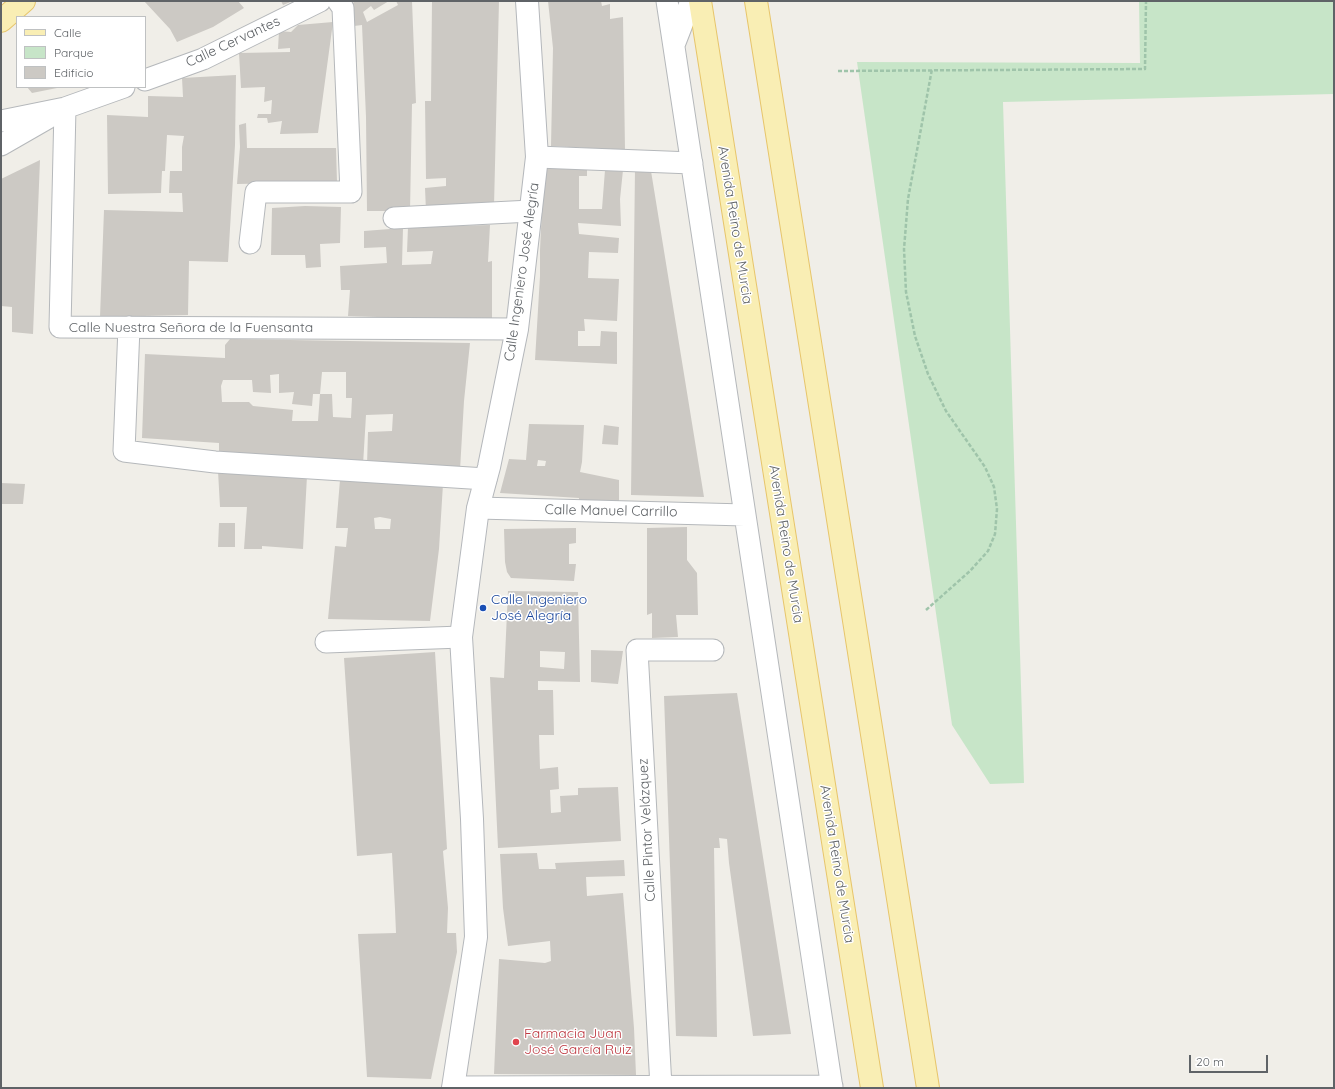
<!DOCTYPE html>
<meta charset="utf-8">
<style>
body{margin:0}
#map{position:relative;width:1335px;height:1089px;overflow:hidden;background:#f0eee8;font-family:Quicksand,sans-serif}
canvas{display:block}
.frame{position:absolute;inset:0;border:2px solid #5f6367;pointer-events:none}
.legend{position:absolute;left:16px;top:16px;width:130px;height:72px;box-sizing:border-box;background:#fff;border:1px solid #bfc1c2;margin:0;padding:5px 7px;list-style:none;font-size:12px;color:#5f6367}
.legend li{display:flex;align-items:center;gap:8px;height:20px}
.legend b{width:20px;border:1px solid #bfc1c2}
.scale{position:absolute;left:1189px;top:1055px;width:79px;height:18px;box-sizing:border-box;border:2px solid #5f6367;border-top:0;padding-left:5px;font-size:12px;line-height:14px;white-space:nowrap;color:#5f6367;-webkit-text-stroke:3px #fff;paint-order:stroke}
</style>
<div id="map">
<canvas width="1335" height="1089"></canvas>
<div class="frame"></div>
<ul class="legend">
<li><b style="height:5px;background:#f9eeb4"></b>Calle</li>
<li><b style="height:11px;background:#c7e5c8"></b>Parque</li>
<li><b style="height:11px;background:#ccc9c4"></b>Edificio</li>
</ul>
<div class="scale">20 m</div>
</div>
<script>
const c = document.querySelector('canvas').getContext('2d');
c.lineJoin = 'round';
function fillPath(path, color) { c.fillStyle = color; c.fill(path, 'evenodd'); }
const poly = rows => new Path2D(rows.map(r => 'M' + r).join(''));
function stroke(path, color, width, dash) { c.strokeStyle = color; c.lineWidth = width; c.lineCap = dash ? 'butt' : 'round'; c.setLineDash(dash || []); c.stroke(path); }
function label(font, color, halo, rows, align = 'center') {
  c.font = font + ' Quicksand,sans-serif'; c.lineWidth = 3; c.setLineDash([]); c.textBaseline = 'middle'; c.strokeStyle = halo; c.fillStyle = color; for (const [text, x, y, turn = 0] of rows) {
    c.save(); c.translate(x, y); c.rotate((+turn || 0) * Math.PI / 180); c.textAlign = isNaN(turn) ? turn : align; if (halo) c.strokeText(text, 0, 0); c.fillText(text, 0, 0); c.restore();
  }
}
fillPath(poly([
 [1139,1,1334,1,1334,94,1003,102,1024,783,990,784,952,725,857,62,1140,63]
]), '#c7e5c8');
fillPath(poly([
 [144,1,238,1,244,8,213,27,177,42,170,29],
 [281,1,293,1,283,5],
 [356,1,389,1,374,10,371,6,363,12,367,22,398,5,396,1,412,1,416,103,412,104,410,211,367,211,366,117,362,25,354,26,349,5],
 [432,1,499,1,494,206,426,211,425,188,446,186,446,178,426,179,425,101,431,101],
 [548,1,601,1,602,6,610,4,610,19,623,17,625,150,551,146,553,48],
 [333,22,318,133,280,134,282,121,268,123,267,118,257,118,258,114,271,114,272,100,264,102,265,87,241,88,239,53,290,52,290,48,278,49,279,31,291,32,298,25],
 [236,75,235,145,228,262,189,261,188,315,100,317,104,210,183,212,182,193,169,193,170,171,182,171,182,147,184,136,167,135,165,171,162,171,161,193,108,194,107,115,148,117,148,96,183,97,182,78],
 [27,87,57,87,57,88,32,93],
 [246,123,247,148,336,148,337,182,237,184,240,147,239,125],
 [40,160,33,334,12,332,12,307,1,306,1,179],
 [544,165,587,168,587,176,579,176,579,209,602,209,605,170,623,170,620,199,621,226,578,223,579,234,619,238,618,253,589,252,588,278,619,279,617,321,584,319,585,331,578,331,578,346,600,346,601,331,617,332,617,364,535,360,540,276,540,250],
 [635,169,651,171,704,497,631,495],
 [305,206,341,207,340,243,320,244,321,267,306,268,305,255,271,255,272,208],
 [490,225,488,262,492,261,492,321,348,316,350,290,341,290,340,266,387,263,386,247,364,248,364,231,403,228,402,265,431,264,433,251,407,252,408,227],
 [230,339,470,343,464,401,460,470,367,465,368,432,392,431,393,414,366,415,363,465,219,458,219,443,142,438,145,354,225,358,225,345],
 [322,372,346,372,346,398,352,398,351,418,333,417,332,394,320,394],
 [279,374,279,393,294,392,292,404,312,406,313,394,320,394,318,421,292,421,293,410,253,406,249,402,222,402,221,386,223,380,252,380,253,392,271,393,270,375],
 [529,424,584,425,582,462,580,472,619,480,619,507,579,501,579,498,500,493,509,459,526,460],
 [538,460,546,461,545,466,537,466],
 [604,425,619,427,618,445,602,444],
 [218,471,307,476,303,549,262,546,262,549,244,549,247,507,220,507],
 [340,480,443,484,439,549,430,621,328,619,335,546,346,547,348,528,336,528],
 [380,517,391,519,390,529,375,529,374,518],
 [1,483,25,484,23,504,1,504],
 [219,523,235,523,235,547,218,547],
 [687,527,687,560,697,573,698,615,676,615,678,637,652,638,652,613,647,615,647,528],
 [576,528,576,543,569,544,569,564,576,564,574,581,511,578,507,572,505,562,504,529],
 [508,591,578,592,580,682,538,681,538,690,553,690,554,735,539,735,540,769,558,767,559,789,550,790,551,813,561,812,560,796,578,795,578,788,618,787,621,841,498,848,490,677,504,678],
 [540,651,565,652,564,669,540,667],
 [591,650,623,651,618,684,591,682],
 [435,652,447,849,443,851,448,908,447,933,456,933,457,952,431,1079,367,1077,358,934,396,933,395,909,392,853,357,856,344,658],
 [737,693,791,1034,753,1036,729,863,727,839,719,838,720,848,714,848,717,1037,676,1036,664,696],
 [537,853,539,869,556,869,555,863,624,860,625,876,586,877,587,896,623,893,634,1028,636,1075,494,1074,499,959,545,963,551,961,550,941,508,946,503,908,500,854]
]), '#ccc9c4');
const street = poly([
 [667,1,832,1088],
 [674,45,691,1],
 [145,80,203,59,320,1],
 [65,108,60,327,517,329],
 [1,121,65,108,124,87],
 [1,145,48,118],
 [537,157,692,163],
 [394,218,531,211],
 [250,243,256,192,351,192,343,8,338,1],
 [129,327,124,451,215,462,486,479],
 [478,508,745,515],
 [326,642,461,637],
 [453,1087,832,1086],
 [661,1087,637,650,713,650]
]);
const secondary = poly([
 [453,1088,476,937,472,819,461,637,478,508,489,467,517,329,537,157,527,1]
]);
const primary = poly([
 [700,1,872,1088],
 [756,1,928,1088],
 [1,21,24,1]
]);
stroke(street, '#b5b8bb', 23);
stroke(secondary, '#b4b7bb', 24);
stroke(primary, '#e7c56b', 24);
stroke(poly([
 [838,71,1145,69,1146,1],
 [926,610,970,571,988,551,995,534,997,509,994,487,985,467,946,411,928,374,915,336,906,292,904,249,908,199,932,69]
]), '#9fc4aa', 2.5, [4, 2]);
stroke(street, '#fff', 21);
stroke(secondary, '#fff', 22);
stroke(primary, '#f9eeb4', 22);
for (const [x, y, r, color] of [
 [483,608,4,"#1a4fb4"],
 [516,1042,4,"#e0444e"]
]) { const dot = new Path2D(); dot.arc(x, y, r, 0, 2 * Math.PI); c.fillStyle = color; c.fill(dot); stroke(dot, '#fff', 1.5); }
label('14px', '#5f6367', '#fff', [
 ["Calle Cervantes",233,42,-25],
 ["Avenida Reino de Murcia",735,225,81],
 ["Calle Ingeniero José Alegría",522,272,-82],
 ["Calle Nuestra Señora de la Fuensanta",191,328],
 ["Calle Manuel Carrillo",611,511,1],
 ["Avenida Reino de Murcia",786,544,81],
 ["Calle Pintor Velázquez",647,830,-93],
 ["Avenida Reino de Murcia",837,864,81]
]);
label('14px', '#164399', '#fff', [
 ["Calle Ingeniero",491,600],
 ["José Alegría",491,616]
], 'left');
label('14px', '#be3a42', '#fff', [
 ["Farmacia Juan",524,1034],
 ["José García Ruiz",524,1050]
], 'left');
</script>
